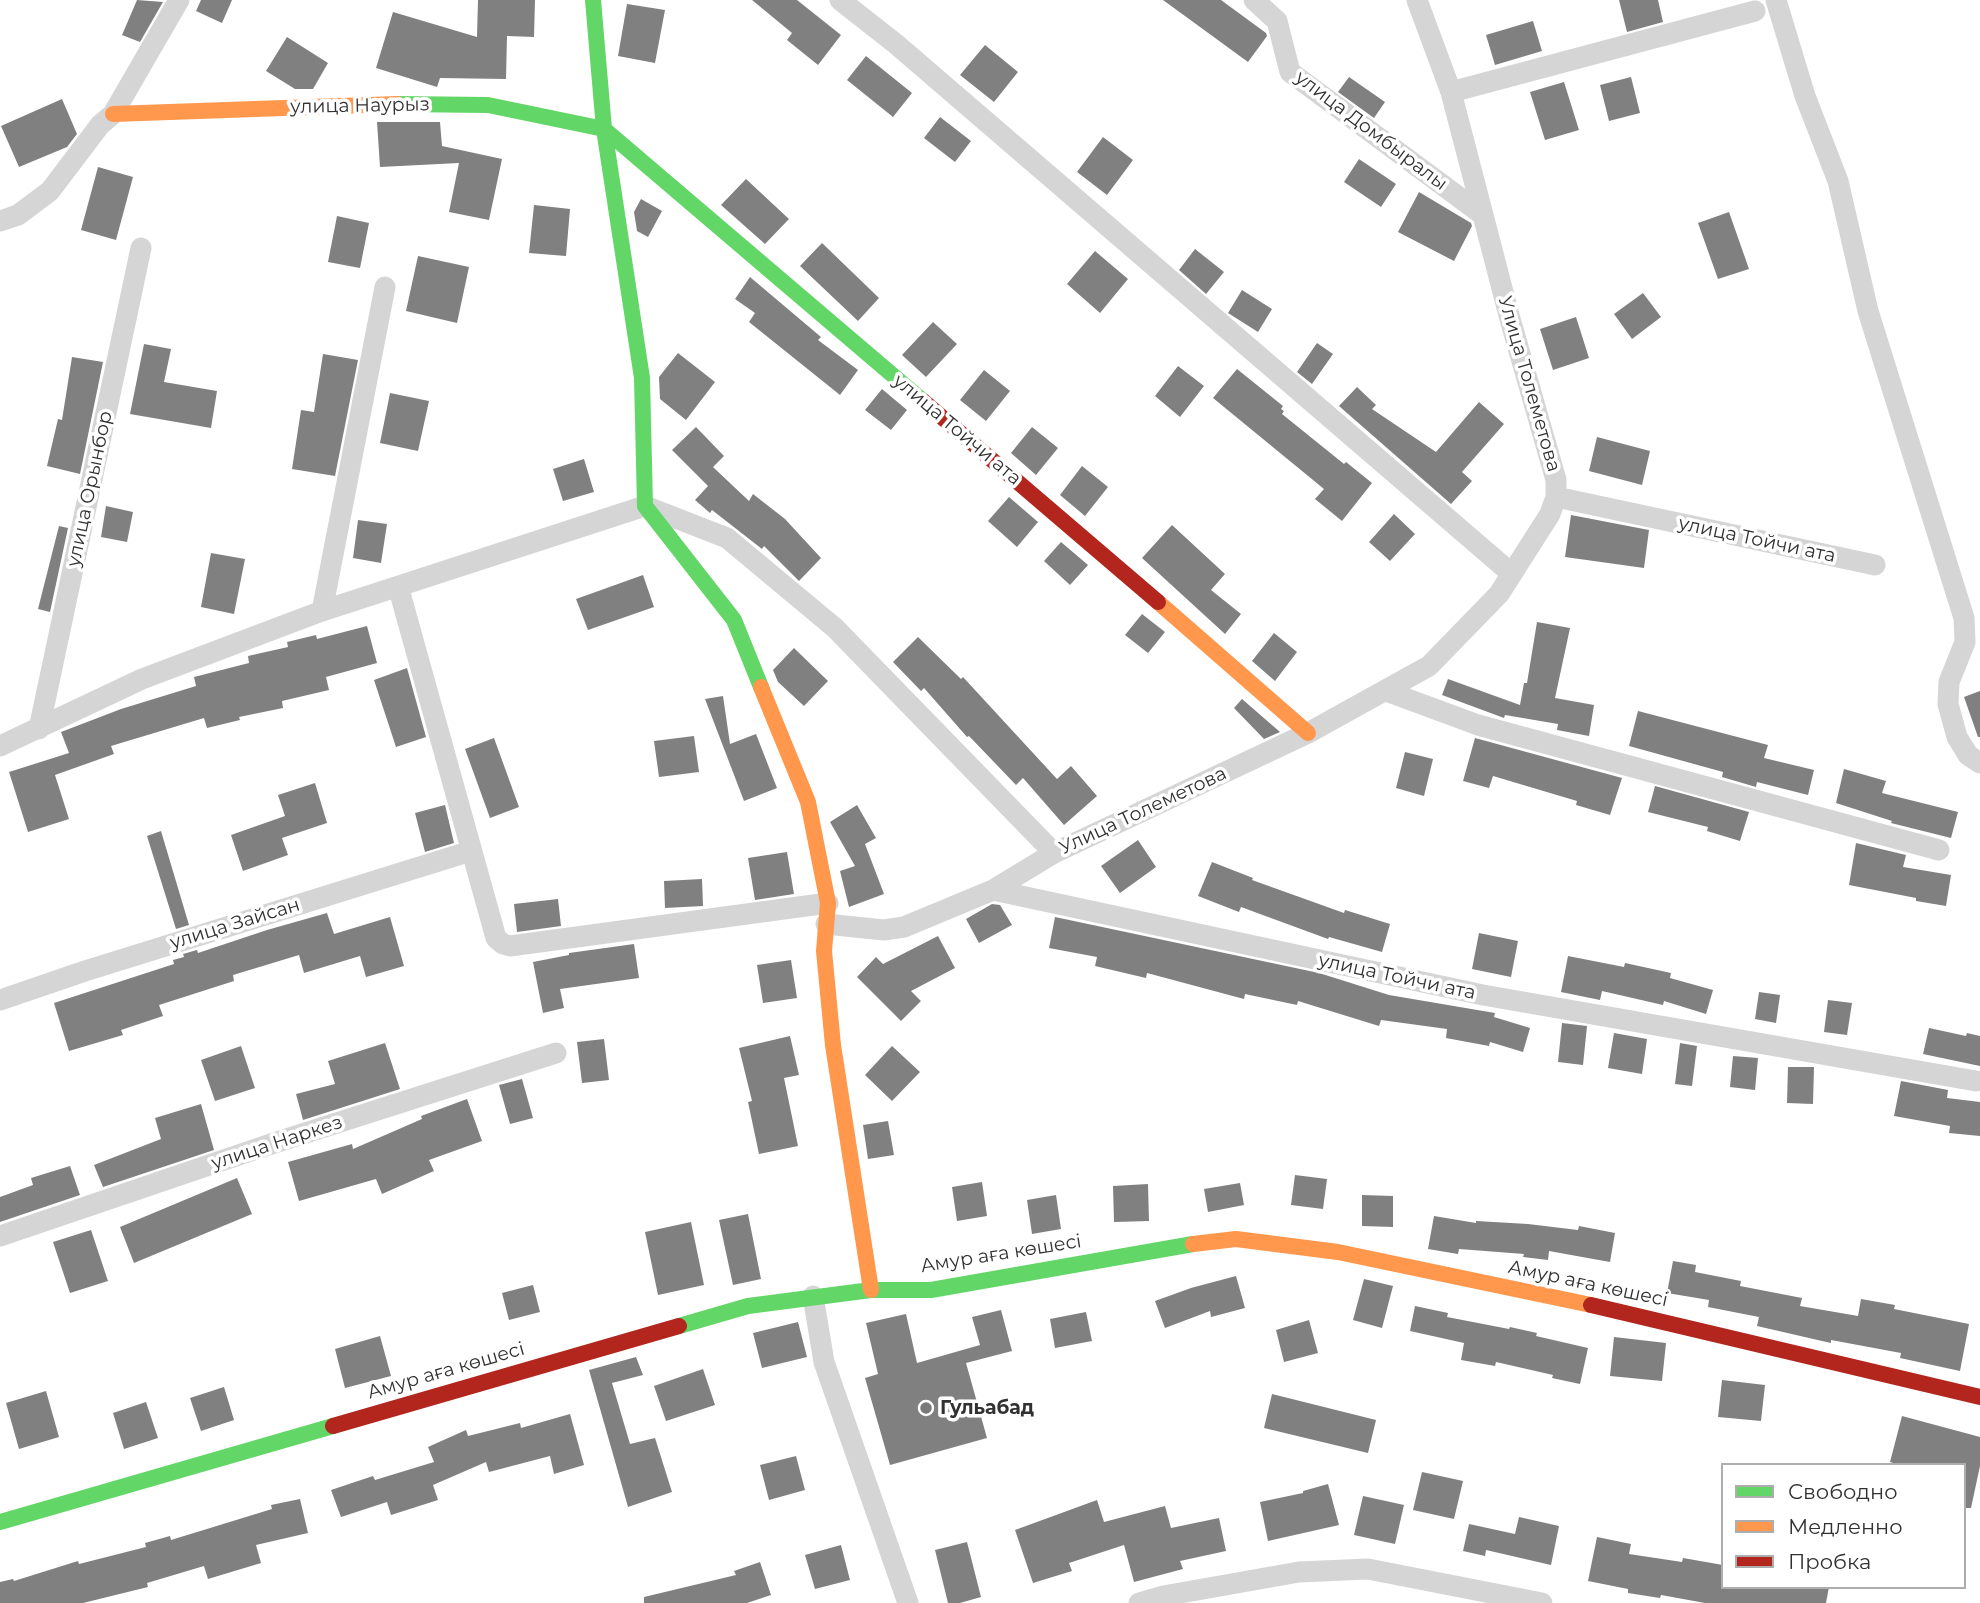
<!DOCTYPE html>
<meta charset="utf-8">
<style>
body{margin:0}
#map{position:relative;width:1980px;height:1603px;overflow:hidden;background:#fff;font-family:Montserrat,sans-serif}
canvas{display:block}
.legend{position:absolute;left:1721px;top:1463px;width:245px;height:126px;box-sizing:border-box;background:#fff;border:2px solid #adadad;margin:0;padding:9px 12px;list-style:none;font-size:21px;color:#313131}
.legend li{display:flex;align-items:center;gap:14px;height:35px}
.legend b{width:35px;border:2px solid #adadad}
</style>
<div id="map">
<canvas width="1980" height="1603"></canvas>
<ul class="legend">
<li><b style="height:9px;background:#63d668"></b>Свободно</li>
<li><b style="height:9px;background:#ff974d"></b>Медленно</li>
<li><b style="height:9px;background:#b3261e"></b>Пробка</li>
</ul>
</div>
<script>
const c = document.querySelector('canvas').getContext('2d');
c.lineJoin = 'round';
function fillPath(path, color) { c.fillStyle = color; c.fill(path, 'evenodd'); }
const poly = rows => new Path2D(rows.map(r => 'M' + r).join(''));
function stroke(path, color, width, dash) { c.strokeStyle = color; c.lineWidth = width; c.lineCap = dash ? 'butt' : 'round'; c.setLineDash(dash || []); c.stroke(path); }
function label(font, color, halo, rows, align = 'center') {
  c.font = font + ' Montserrat,sans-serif'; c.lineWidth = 7; c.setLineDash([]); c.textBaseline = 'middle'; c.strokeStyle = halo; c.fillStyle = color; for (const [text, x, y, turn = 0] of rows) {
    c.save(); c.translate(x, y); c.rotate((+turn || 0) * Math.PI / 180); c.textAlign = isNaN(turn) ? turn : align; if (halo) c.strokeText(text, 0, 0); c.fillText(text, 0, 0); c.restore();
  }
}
fillPath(poly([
 [137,0,163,2,140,42,122,35],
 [201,0,232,0,222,23,196,11],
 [478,0,535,0,534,37,507,36,506,79,440,78,437,87,376,68,393,12,477,37],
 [752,0,797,0,841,35,818,65,787,40,792,33],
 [1163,0,1221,0,1266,33,1267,36,1248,62],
 [1619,0,1658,0,1663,22,1627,32],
 [627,4,665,10,655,63,618,56],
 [1533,21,1542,51,1495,65,1486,35],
 [287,37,328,63,313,89,295,89,266,71],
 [985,45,1018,72,994,102,960,75],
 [866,56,912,93,893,117,847,80],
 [1349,77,1385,102,1374,118,1338,92],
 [1631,77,1640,113,1609,121,1600,85],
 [1564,82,1579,130,1545,140,1530,92],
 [62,99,77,134,67,147,19,167,1,126],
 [940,117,971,141,955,162,924,138],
 [377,122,440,122,442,146,502,159,489,220,449,212,459,163,380,167],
 [1103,137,1133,160,1107,195,1077,172],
 [1359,159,1396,184,1381,207,1344,182],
 [98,167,133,177,116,240,81,230],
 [746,179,789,219,765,244,721,205],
 [1419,192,1471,223,1472,226,1454,261,1398,232],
 [641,199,662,211,648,237,637,231,634,212],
 [534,205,570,209,566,256,529,253],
 [1729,212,1749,269,1718,279,1698,223],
 [337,216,369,223,360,268,328,262],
 [822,243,879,298,858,321,800,266],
 [1195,249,1224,272,1206,294,1179,270],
 [1095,251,1128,279,1100,313,1067,284],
 [418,256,469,267,457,323,406,311],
 [750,277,821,337,818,340,858,370,840,395,749,322,755,313,735,299],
 [1242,290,1272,309,1258,332,1228,313],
 [1643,293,1661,317,1632,339,1614,314],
 [1576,317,1589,358,1553,370,1540,329],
 [933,322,957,344,926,377,902,355],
 [1317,343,1333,354,1312,384,1297,372],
 [144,344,171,349,164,382,217,391,211,428,130,414],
 [678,353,715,382,686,420,660,399,659,377],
 [323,354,358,360,335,476,292,469,301,410,314,412],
 [72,357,103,362,80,474,47,466,58,419,62,420],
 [1178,366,1204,386,1180,417,1155,396],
 [1237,369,1283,406,1281,409,1284,411,1282,414,1344,464,1346,462,1372,483,1342,521,1315,499,1324,489,1213,398],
 [984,370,1010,391,986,421,960,400],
 [1357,387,1376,405,1372,409,1436,452,1479,402,1504,424,1462,472,1472,481,1451,504,1339,406],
 [882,389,907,410,891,430,865,410],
 [390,393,429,401,418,451,380,443],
 [696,427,724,456,713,467,749,501,753,494,785,519,821,558,799,581,764,546,762,549,712,510,710,513,695,500,708,486,672,450],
 [1032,427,1058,448,1036,475,1011,453],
 [1597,437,1650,451,1642,485,1589,471],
 [584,459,594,492,563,501,553,469],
 [1082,466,1108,487,1085,516,1060,495],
 [1009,497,1038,522,1017,547,988,521],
 [106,506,133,512,127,542,101,537],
 [1394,514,1415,534,1390,561,1369,542],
 [1571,515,1649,530,1644,568,1565,557],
 [358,520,387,524,381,563,353,558],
 [1172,525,1225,574,1211,590,1241,614,1225,634,1142,558],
 [59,526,68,528,50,612,38,609],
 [1061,542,1088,565,1070,585,1044,561],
 [211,553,245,559,234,614,201,607],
 [643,575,654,607,588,630,576,599],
 [1142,614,1165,632,1148,653,1125,635],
 [1537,622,1570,628,1555,698,1594,705,1589,736,1557,730,1558,724,1505,715,1504,718,1442,695,1448,679,1520,705,1524,683,1527,683],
 [367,626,377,663,326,677,329,690,282,701,283,708,239,717,240,720,207,728,204,718,111,746,114,754,55,775,69,819,28,832,9,772,69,753,61,732,121,709,196,686,194,677,249,663,248,656,288,647,287,642,316,635,317,639],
 [1274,633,1297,652,1275,681,1252,661],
 [918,637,961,679,963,677,1057,779,1071,766,1097,796,1064,825,1023,778,1016,785,969,736,967,737,924,688,921,691,893,662],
 [794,648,828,681,804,706,778,682,773,670],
 [407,668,426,737,396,747,374,680],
 [1980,691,1980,737,1978,737,1964,697],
 [723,696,730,744,756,734,777,788,744,801,705,699],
 [1242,699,1280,732,1264,739,1234,708],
 [1638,711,1768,745,1764,758,1814,770,1808,795,1757,782,1756,787,1722,777,1723,772,1629,746],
 [694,736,699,772,659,777,654,741],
 [494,738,519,807,490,818,465,749],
 [1475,738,1622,778,1610,815,1576,805,1577,801,1493,776,1489,788,1463,781],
 [1405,752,1433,759,1424,796,1396,788],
 [1844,769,1886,781,1882,793,1958,812,1951,838,1891,823,1892,821,1836,803],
 [315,783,327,823,282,838,288,855,243,871,231,835,285,816,278,795],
 [1655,786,1749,812,1740,841,1707,831,1708,827,1648,812],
 [445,805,454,843,425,852,415,813],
 [857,805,876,838,865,844,884,894,849,907,840,871,855,866,830,822],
 [161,831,189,925,176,929,147,836],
 [1138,840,1156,867,1120,893,1101,866],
 [1856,843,1906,855,1903,867,1951,875,1946,906,1916,901,1916,898,1849,885],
 [787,852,794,894,755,900,748,858],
 [1212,862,1253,878,1252,880,1344,913,1345,910,1390,924,1382,952,1329,937,1328,939,1241,907,1239,912,1198,896],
 [702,879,703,906,665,908,664,881],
 [558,899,561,926,517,932,514,904],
 [992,904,1000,905,1012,925,979,943,966,919],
 [327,913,334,934,390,917,404,966,366,977,360,956,304,973,299,955,233,975,234,981,159,1005,163,1016,121,1030,123,1035,69,1051,54,1003,174,964,173,960,184,957,183,954,197,950,198,953,267,930],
 [1055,917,1319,973,1389,995,1495,1013,1494,1017,1530,1028,1523,1052,1490,1042,1489,1046,1446,1038,1447,1029,1381,1020,1379,1026,1298,1001,1297,1005,1245,994,1244,999,1147,973,1146,978,1095,966,1097,957,1049,948],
 [1479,933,1518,941,1511,977,1472,969],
 [938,936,955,968,911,991,921,1001,901,1021,857,977,876,957,883,964],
 [634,944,639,978,560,989,564,1008,543,1013,533,962,569,955,569,953],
 [1568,956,1624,967,1625,963,1671,973,1670,978,1713,990,1706,1014,1664,1001,1663,1005,1602,991,1600,1000,1561,992],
 [791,960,797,998,763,1003,757,965],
 [1759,992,1780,995,1776,1023,1755,1019],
 [1828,1000,1852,1003,1847,1035,1824,1032],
 [1562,1023,1587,1026,1583,1065,1558,1062],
 [1929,1028,1966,1036,1967,1033,1980,1036,1980,1066,1923,1054],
 [1614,1033,1647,1039,1642,1074,1608,1068],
 [790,1036,799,1075,784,1078,798,1146,759,1154,748,1102,752,1101,739,1048],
 [604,1039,609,1080,582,1083,577,1042],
 [385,1043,400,1089,303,1120,296,1094,335,1084,328,1061],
 [1680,1043,1697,1046,1692,1086,1675,1084],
 [241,1046,255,1088,215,1101,201,1060],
 [892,1046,920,1072,892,1101,865,1075],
 [1733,1056,1758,1058,1755,1090,1730,1087],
 [1788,1067,1814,1067,1813,1104,1787,1103],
 [522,1079,533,1118,510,1124,499,1085],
 [1901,1081,1948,1090,1947,1098,1980,1102,1980,1136,1949,1133,1950,1126,1894,1116],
 [467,1099,482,1141,429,1160,434,1171,382,1194,376,1179,299,1201,288,1162,352,1144,353,1149,422,1119,421,1116],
 [201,1104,214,1150,103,1187,94,1165,161,1139,155,1118],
 [888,1121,894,1155,868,1159,863,1125],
 [70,1166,80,1195,0,1222,0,1197,33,1185,31,1178],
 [1295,1175,1327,1179,1323,1209,1291,1205],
 [237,1178,252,1214,134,1263,120,1227],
 [982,1182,987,1216,957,1221,952,1187],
 [1240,1183,1244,1205,1208,1212,1204,1189],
 [1148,1184,1149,1221,1114,1222,1113,1186],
 [1056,1195,1061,1229,1032,1234,1027,1200],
 [1362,1195,1393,1196,1393,1227,1362,1226],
 [748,1214,761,1279,733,1285,719,1220],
 [1434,1216,1476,1223,1476,1221,1528,1224,1578,1230,1579,1226,1615,1233,1610,1262,1549,1251,1548,1260,1523,1257,1524,1254,1459,1249,1458,1254,1428,1249],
 [691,1222,704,1285,658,1295,645,1232],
 [91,1230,108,1281,70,1293,53,1242],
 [1673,1261,1696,1265,1695,1272,1741,1281,1740,1286,1802,1298,1800,1306,1858,1316,1861,1299,1895,1305,1894,1309,1969,1324,1960,1371,1900,1358,1901,1353,1831,1340,1831,1343,1822,1341,1757,1326,1759,1317,1708,1307,1709,1300,1667,1293],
 [1236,1276,1245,1308,1211,1317,1210,1311,1165,1328,1155,1301,1191,1288],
 [1364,1279,1393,1286,1382,1328,1353,1320],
 [533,1285,540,1312,509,1320,502,1293],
 [1415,1306,1448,1313,1447,1317,1509,1329,1510,1327,1537,1333,1536,1336,1588,1348,1580,1384,1552,1378,1553,1375,1496,1362,1495,1366,1461,1360,1464,1343,1410,1331],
 [1001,1310,1012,1351,966,1363,987,1438,890,1465,865,1378,878,1374,866,1323,906,1314,917,1363,980,1345,972,1317],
 [1086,1312,1092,1341,1055,1348,1050,1319],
 [1309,1320,1318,1353,1284,1362,1276,1330],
 [798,1322,807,1357,762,1368,753,1333],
 [380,1336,391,1376,345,1388,335,1349],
 [1614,1337,1666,1343,1662,1381,1610,1376],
 [636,1357,643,1375,612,1383,630,1444,655,1438,672,1492,628,1507,589,1370],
 [703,1369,715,1405,666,1421,654,1386],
 [1722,1380,1765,1385,1761,1421,1718,1417],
 [224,1387,234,1420,201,1431,190,1398],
 [46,1391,59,1437,19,1449,6,1403],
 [1272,1394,1376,1420,1368,1453,1264,1428],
 [146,1402,158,1438,124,1449,113,1413],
 [570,1414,584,1465,554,1474,550,1456,489,1472,486,1462,433,1485,438,1500,391,1515,387,1502,341,1517,331,1490,373,1476,375,1480,434,1462,428,1447,466,1430,468,1436,520,1423,521,1428],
 [1902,1416,1980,1437,1980,1466,1971,1508,1964,1508,1964,1465,1900,1465,1890,1462],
 [796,1456,805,1490,769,1500,760,1465],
 [1422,1472,1463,1481,1454,1519,1413,1510],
 [1328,1484,1339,1525,1268,1541,1260,1502,1303,1493,1303,1491],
 [1363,1496,1404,1505,1395,1544,1354,1535],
 [300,1499,308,1533,256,1545,261,1563,208,1579,204,1566,147,1583,148,1587,83,1603,0,1603,0,1582,13,1579,14,1581,78,1561,79,1564,146,1547,145,1543,170,1536,171,1540,272,1509,271,1505],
 [1097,1500,1104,1522,1165,1506,1171,1528,1219,1518,1226,1551,1180,1561,1183,1569,1134,1582,1124,1545,1069,1563,1072,1571,1033,1583,1015,1530],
 [1519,1517,1559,1526,1551,1565,1486,1550,1485,1556,1463,1551,1469,1524,1515,1534],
 [1597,1537,1631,1544,1629,1554,1682,1562,1683,1558,1723,1565,1723,1587,1829,1587,1826,1603,1705,1603,1661,1595,1660,1598,1628,1593,1628,1589,1588,1581],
 [967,1542,981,1597,960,1603,948,1603,935,1550],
 [841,1545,850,1580,815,1589,805,1555],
 [760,1562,771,1595,747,1603,644,1603,644,1597,736,1575,734,1571]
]), '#808080');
stroke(poly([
 [840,0,896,44,1512,574],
 [1254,0,1277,21,1290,72,1483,215],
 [1776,0,1805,96,1838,181,1868,311,1964,618,1965,642,1949,682,1948,704,1957,737,1968,755,1980,763],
 [1451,92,1755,11],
 [0,221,18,215,50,191,100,125,113,114,179,0],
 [1556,497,1875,565],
 [398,586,496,938,503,944,510,946,828,903],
 [322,611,385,287],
 [1386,691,1478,725,1939,850],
 [39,729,141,248],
 [0,746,142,679,322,611,645,506,727,538,835,628,1054,853],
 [993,890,1054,853,1308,733,1429,666,1499,594,1550,514,1556,497,1556,480,1510,319,1451,92,1417,0],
 [826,924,884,930,904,927,993,890,1483,995,1976,1081],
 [0,1000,85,971,471,851],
 [0,1236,271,1144,556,1053],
 [813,1296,824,1362,908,1603],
 [1139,1603,1163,1596,1299,1572,1368,1569,1542,1603]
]), '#d5d5d5', 21);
stroke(poly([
 [593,0,604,129,642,378,645,506,734,620,761,687],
 [397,104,488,105,604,129,923,401],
 [679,1326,748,1306,871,1290,931,1290,1193,1244],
 [0,1522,333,1426]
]), '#63d668', 16);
stroke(poly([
 [113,114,397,104],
 [1158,602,1308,733],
 [761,687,808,802,828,903,824,951,833,1045,871,1290],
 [1193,1244,1236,1239,1338,1252,1591,1305]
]), '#ff974d', 16);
stroke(poly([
 [923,401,1158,602],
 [1591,1305,1980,1397],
 [333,1426,679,1326]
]), '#b3261e', 16);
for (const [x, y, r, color] of [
 [926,1408,7,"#797979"]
]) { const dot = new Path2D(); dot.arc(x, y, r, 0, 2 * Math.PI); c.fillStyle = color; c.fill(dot); stroke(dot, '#fff', 2.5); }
label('19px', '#313131', '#fff', [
 ["улица Наурыз",360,106,-1],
 ["улица Домбыралы",1371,131,37],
 ["Улица Толеметова",1529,384,74],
 ["улица Тойчи ата",957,430,40],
 ["улица Орынбор",90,489,-78],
 ["улица Тойчи ата",1757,540,12],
 ["Улица Толеметова",1143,811,-25],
 ["улица Зайсан",235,924,-17],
 ["улица Тойчи ата",1397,977,12],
 ["улица Наркез",277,1143,-18],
 ["Амур аға көшесі",1001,1254,-9],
 ["Амур аға көшесі",1588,1284,12],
 ["Амур аға көшесі",446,1371,-16]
]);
label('bold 19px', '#313131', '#fff', [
 ["Гульабад",940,1408]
], 'left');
</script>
